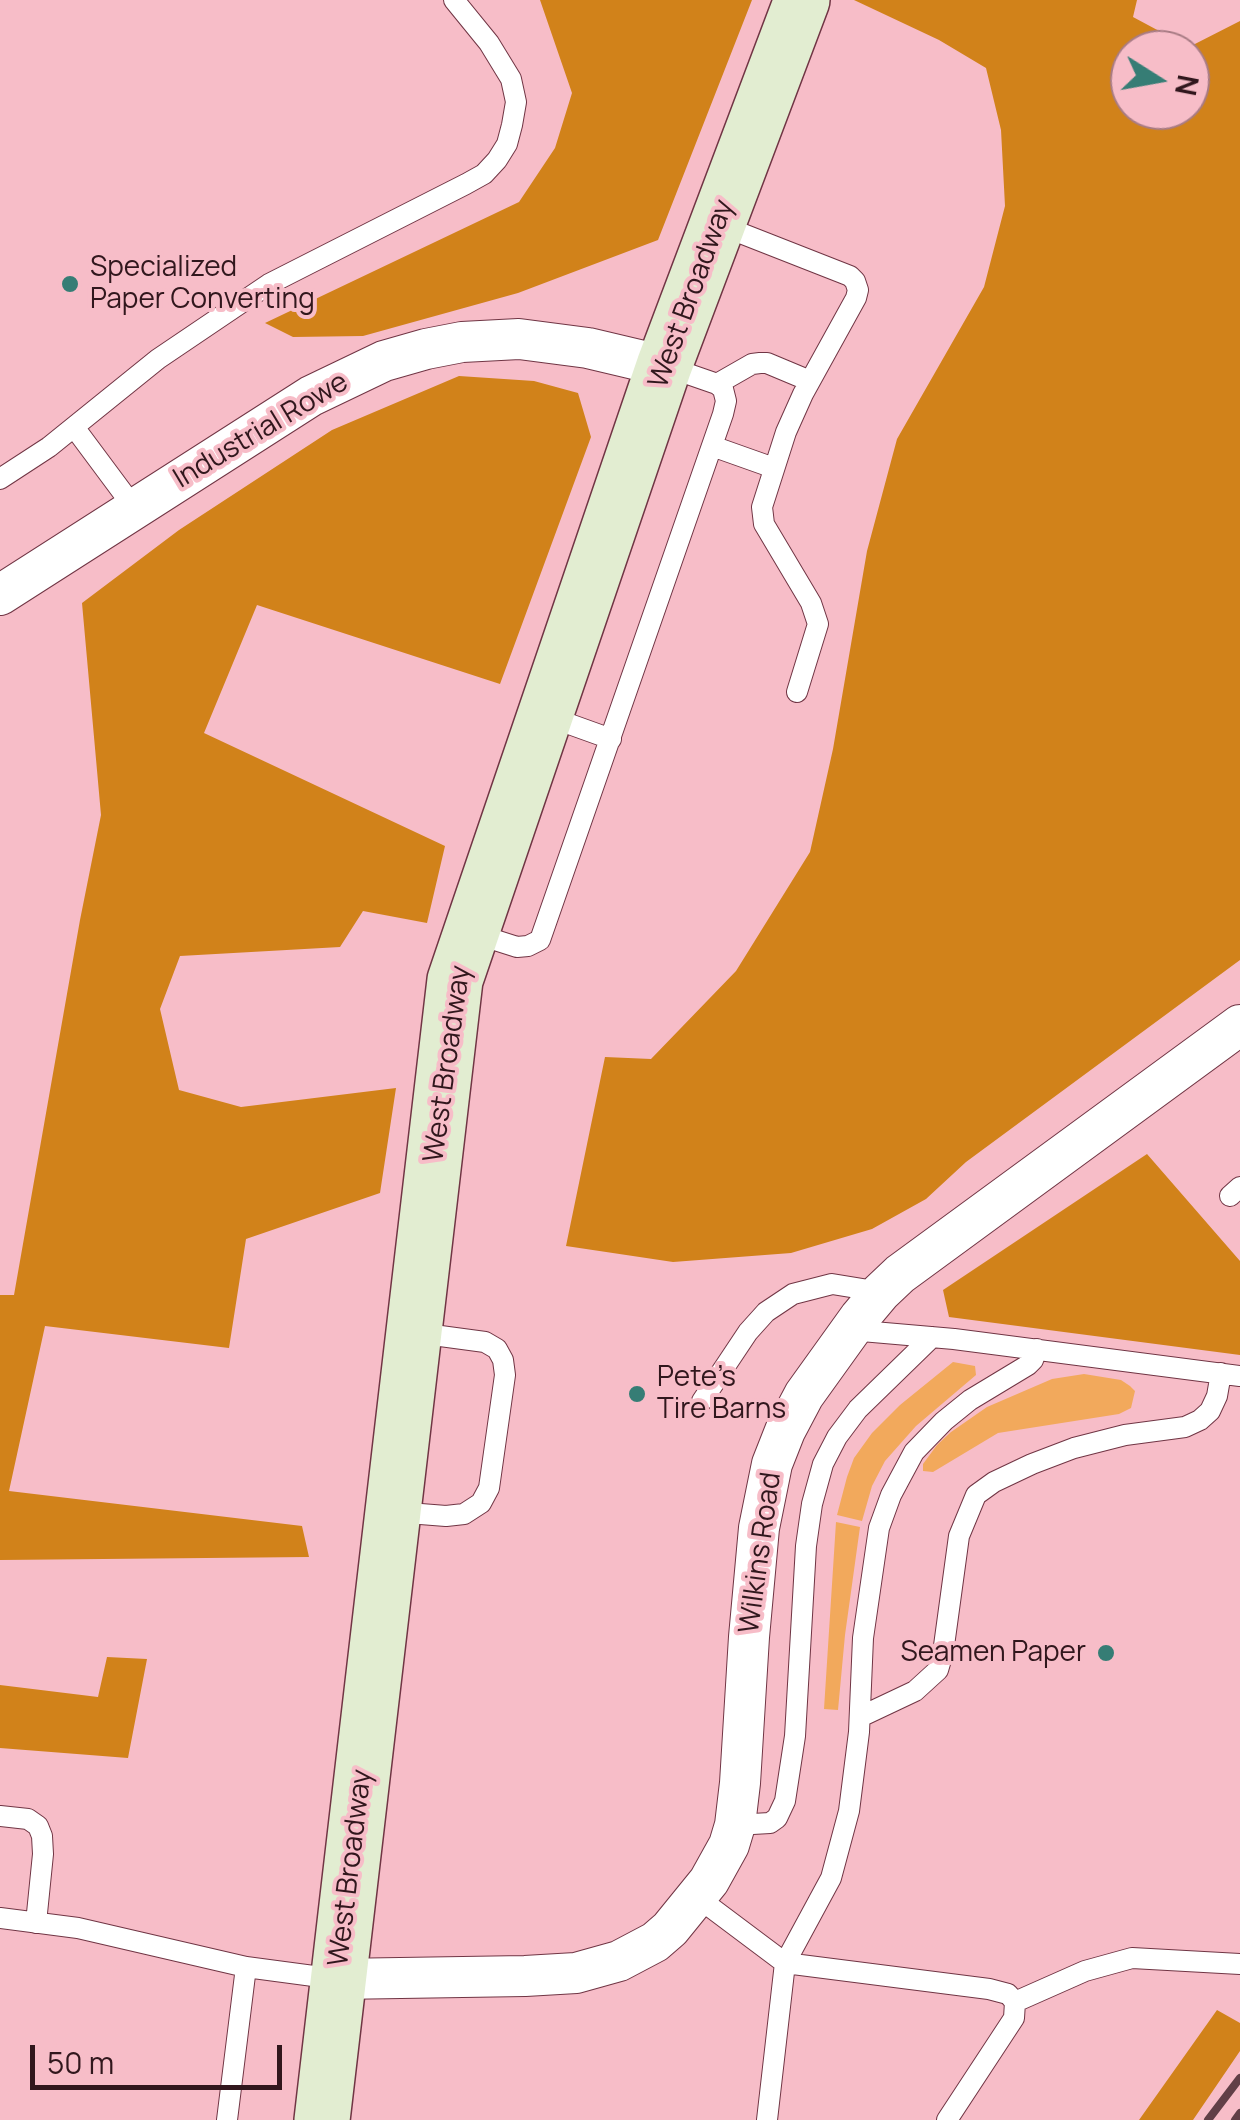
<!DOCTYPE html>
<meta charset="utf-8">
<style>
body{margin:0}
#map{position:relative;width:1240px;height:2120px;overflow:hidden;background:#f7bdc8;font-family:Manrope,sans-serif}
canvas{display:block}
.north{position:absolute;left:1110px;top:30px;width:100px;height:100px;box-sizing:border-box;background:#f7bdc8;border:2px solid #a87b84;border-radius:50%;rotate:101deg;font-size:28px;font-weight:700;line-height:40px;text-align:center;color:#31171d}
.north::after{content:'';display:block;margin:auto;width:35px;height:45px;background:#367d75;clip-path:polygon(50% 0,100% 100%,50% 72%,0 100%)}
.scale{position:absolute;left:30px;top:2045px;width:252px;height:45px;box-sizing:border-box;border:5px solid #31171d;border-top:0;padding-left:12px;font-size:30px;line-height:35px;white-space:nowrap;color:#31171d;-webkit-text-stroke:8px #f7bdc8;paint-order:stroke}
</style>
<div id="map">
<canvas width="1240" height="2120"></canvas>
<div class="north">N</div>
<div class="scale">50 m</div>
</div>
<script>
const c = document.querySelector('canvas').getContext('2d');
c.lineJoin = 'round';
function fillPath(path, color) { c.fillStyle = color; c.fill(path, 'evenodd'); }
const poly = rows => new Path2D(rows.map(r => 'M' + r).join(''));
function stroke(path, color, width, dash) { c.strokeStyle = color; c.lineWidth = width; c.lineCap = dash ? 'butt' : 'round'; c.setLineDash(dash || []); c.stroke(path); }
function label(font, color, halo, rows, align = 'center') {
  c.font = font + ' Manrope,sans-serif'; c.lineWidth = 8; c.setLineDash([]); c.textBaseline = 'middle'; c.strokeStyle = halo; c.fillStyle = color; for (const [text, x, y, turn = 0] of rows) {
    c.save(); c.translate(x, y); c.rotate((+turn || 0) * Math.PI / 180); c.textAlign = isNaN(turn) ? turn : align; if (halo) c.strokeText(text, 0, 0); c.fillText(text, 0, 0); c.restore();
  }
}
fillPath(poly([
 [953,1362,975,1366,976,1375,916,1426,885,1461,872,1486,862,1521,837,1515,847,1477,854,1458,872,1433,900,1405],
 [1084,1374,1121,1380,1130,1386,1135,1391,1131,1408,1119,1414,998,1433,933,1472,923,1471,923,1464,937,1445,951,1432,987,1407,1052,1379],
 [836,1522,860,1527,845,1635,838,1710,824,1709]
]), '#f2a95c');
fillPath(poly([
 [540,0,752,0,658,240,518,293,363,336,293,337,265,323,519,202,555,148,572,93],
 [854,0,1137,0,1133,17,1189,47,1240,21,1240,960,966,1162,926,1199,872,1229,791,1253,673,1262,566,1246,605,1057,651,1059,736,971,810,852,833,749,867,551,897,439,984,287,1005,206,1001,130,986,68,939,40],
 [1130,50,1190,50,1190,110,1130,110],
 [459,376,534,381,578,393,591,437,500,684,257,605,204,733,445,846,427,923,363,911,340,947,180,956,160,1009,179,1090,241,1107,396,1088,380,1193,246,1239,229,1348,45,1326,9,1491,302,1526,309,1557,0,1560,0,1295,14,1295,80,920,101,815,82,603,179,530,332,430],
 [1147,1154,1240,1261,1240,1355,949,1317,943,1290],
 [107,1657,147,1659,128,1758,0,1748,0,1685,98,1697],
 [1217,2010,1240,2023,1240,2051,1193,2120,1139,2120]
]), '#d1821a');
const service = poly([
 [720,225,850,276,855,281,858,290,856,298,803,394,786,432,762,507,764,524,811,603,818,624,797,692],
 [717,384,752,364,760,363,767,363,810,381],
 [74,427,135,509],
 [712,446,774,468],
 [0,479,49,447,158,359,269,284,466,184,484,174,497,160,507,144,512,125,516,102,511,79,489,43,454,0],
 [547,716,611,739],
 [473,933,517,947,528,946,540,940,723,414,726,401,723,389,717,384,665,366],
 [1230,1196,1240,1187],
 [850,1330,954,1339,1240,1376],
 [702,1401,748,1332,766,1312,793,1294,832,1284,881,1292],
 [395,1512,446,1516,464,1514,481,1503,489,1488,505,1375,503,1360,497,1349,485,1342,418,1333],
 [860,1717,915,1691,938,1670,943,1653,959,1536,976,1495,994,1482,1032,1464,1074,1448,1125,1435,1185,1427,1200,1420,1210,1411,1217,1396,1221,1373],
 [0,1816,28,1819,38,1826,42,1836,43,1854,36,1923],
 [735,1825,770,1823,777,1818,785,1801,795,1736,806,1546,812,1504,823,1464,837,1437,858,1409,932,1337],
 [697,1897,785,1963,989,1989,1008,1994,1015,2002,1014,2018,947,2120],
 [0,1918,78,1928,246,1967,336,1979],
 [1015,2002,1085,1971,1132,1958,1240,1964],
 [227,2120,246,1967],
 [767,2120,785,1963,831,1878,849,1811,859,1732,863,1638,879,1528,891,1495,914,1452,944,1421,970,1400,1028,1365,1033,1360,1037,1349]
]);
const minor = poly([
 [0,595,311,396,384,361,426,349,462,342,519,339,588,348,664,366],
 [338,1979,525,1976,576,1973,619,1961,655,1942,670,1929,709,1881,729,1845,735,1825,740,1783,749,1637,759,1528,772,1464,785,1431,804,1395,860,1317,881,1292,900,1274,1240,1025]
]);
const secondary = poly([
 [322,2120,455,980,664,366,802,0]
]);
stroke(service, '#703544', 22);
stroke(minor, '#703544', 42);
stroke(secondary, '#703544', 58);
stroke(service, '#fff', 20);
stroke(minor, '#fff', 40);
stroke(secondary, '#e2edd1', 55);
stroke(poly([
 [1208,2120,1240,2078],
 [1235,2120,1240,2113]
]), '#613f47', 8);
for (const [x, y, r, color] of [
 [70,284,10,"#367d75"],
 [637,1394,10,"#367d75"],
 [1106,1653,10,"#367d75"]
]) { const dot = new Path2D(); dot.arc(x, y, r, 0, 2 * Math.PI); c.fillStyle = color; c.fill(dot); stroke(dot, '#f7bdc8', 4); }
label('28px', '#31171d', '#f7bdc8', [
 ["Specialized",90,268],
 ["Paper Converting",90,300],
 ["Pete’s",657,1378],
 ["Tire Barns",657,1410],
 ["Seamen Paper",1086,1653,"right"]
], 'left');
label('28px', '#31171d', '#f7bdc8', [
 ["West Broadway",692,294,-70],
 ["Industrial Rowe",261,431,-31],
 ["West Broadway",448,1064,-82],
 ["Wilkins Road",761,1553,-82],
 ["West Broadway",351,1868,-83]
]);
</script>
